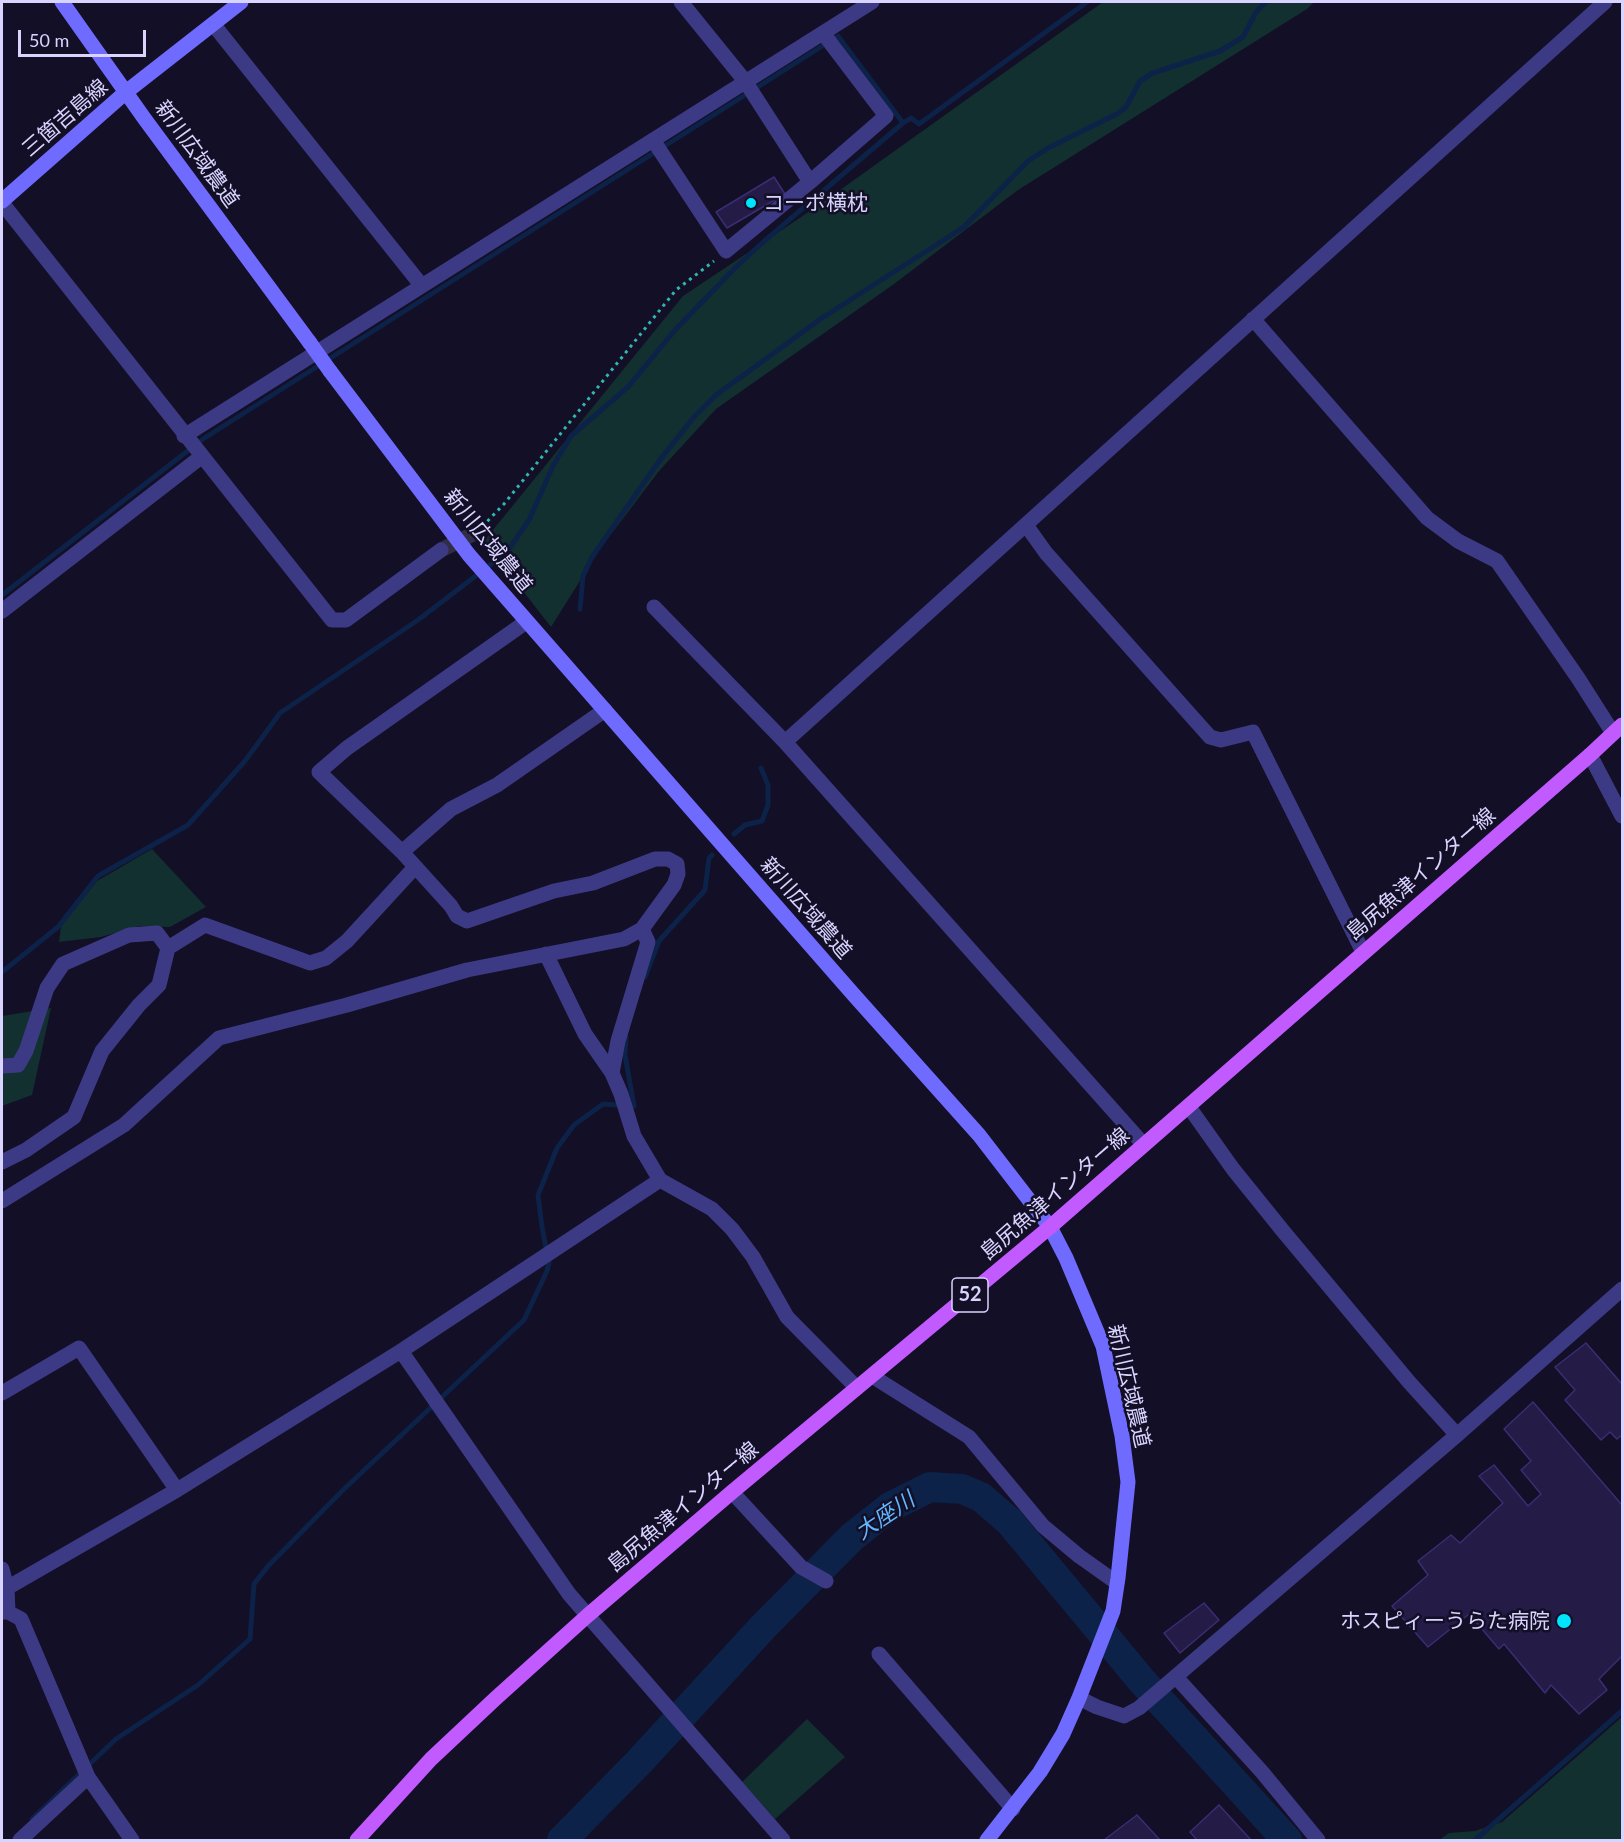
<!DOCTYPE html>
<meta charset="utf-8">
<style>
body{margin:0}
#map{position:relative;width:1624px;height:1842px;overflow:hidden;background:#130f26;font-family:Lato,sans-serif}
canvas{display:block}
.frame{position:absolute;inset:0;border:3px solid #d9d4ff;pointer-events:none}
.scale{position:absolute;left:18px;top:30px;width:128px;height:27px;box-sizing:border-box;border:3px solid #d9d4ff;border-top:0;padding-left:8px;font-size:18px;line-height:21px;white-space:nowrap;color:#d9d4ff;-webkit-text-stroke:4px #130f26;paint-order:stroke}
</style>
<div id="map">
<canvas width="1624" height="1842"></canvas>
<div class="frame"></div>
<div class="scale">50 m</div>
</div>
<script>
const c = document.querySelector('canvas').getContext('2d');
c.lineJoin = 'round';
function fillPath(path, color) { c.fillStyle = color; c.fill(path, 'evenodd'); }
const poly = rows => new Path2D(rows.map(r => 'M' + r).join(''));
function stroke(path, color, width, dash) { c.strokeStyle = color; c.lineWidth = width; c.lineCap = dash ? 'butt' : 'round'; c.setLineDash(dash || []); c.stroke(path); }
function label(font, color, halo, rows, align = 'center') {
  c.font = font + ' Lato,"Noto Sans JP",sans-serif'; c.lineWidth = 5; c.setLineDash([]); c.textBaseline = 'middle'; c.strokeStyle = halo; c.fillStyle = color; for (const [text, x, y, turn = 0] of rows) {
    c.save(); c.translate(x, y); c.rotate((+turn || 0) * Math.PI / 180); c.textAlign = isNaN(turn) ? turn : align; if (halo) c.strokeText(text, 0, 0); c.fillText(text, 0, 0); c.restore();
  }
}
fillPath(poly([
 [1103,2,1314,2,1307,9,1018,190,894,284,716,409,659,471,600,549,551,627,484,541,683,296,819,205],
 [152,849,206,907,170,927,139,926,101,937,59,942,61,926,97,881],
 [51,1008,32,1095,2,1106,2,1016],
 [1622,1717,1622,1840,1439,1840,1449,1833,1475,1831,1502,1822],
 [807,1719,845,1757,775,1819,742,1782]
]), '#12302f');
stroke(poly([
 [2,595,203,439,838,36,903,123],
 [580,609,583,576,592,557,662,457,694,417,716,395,822,318,964,227,1028,161,1048,148,1117,114,1126,107,1140,81,1153,73,1220,51,1243,37,1256,12,1266,2],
 [734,834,745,825,762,821,768,805,768,785,761,768],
 [2,972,58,927,98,876,188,825,245,761,280,713,418,620,507,552,529,520,553,466,571,436,628,387,675,330,735,268,762,243,903,123,911,118,919,124,1087,2],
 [645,977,659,941,705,890,709,858,712,855],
 [32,1819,116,1739,198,1685,250,1639,254,1584,268,1566,343,1490,524,1320,547,1271,549,1263,542,1227,538,1195,557,1148,574,1125,603,1104,634,1106,625,1055,626,1037],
 [1475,1840,1622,1711]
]), '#0c2248', 5);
stroke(poly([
 [562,1840,639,1762,763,1627,852,1537,890,1507,930,1487,962,1489,981,1497,1010,1522,1142,1681,1287,1840]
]), '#0c2248', 30);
const building = poly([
 [774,177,785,194,727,228,716,212,774,177],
 [1586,1343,1622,1384,1622,1435,1617,1439,1610,1432,1601,1440,1565,1400,1575,1390,1555,1367,1586,1343],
 [1533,1402,1622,1505,1622,1656,1599,1679,1607,1690,1579,1714,1551,1685,1545,1693,1504,1644,1499,1649,1469,1614,1428,1647,1392,1606,1428,1575,1418,1561,1451,1535,1460,1543,1503,1503,1479,1476,1494,1465,1528,1506,1541,1494,1521,1470,1531,1461,1504,1429,1533,1402],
 [1204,1603,1219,1620,1180,1653,1164,1633,1204,1603],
 [1219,1805,1251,1840,1197,1840,1190,1832,1219,1805],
 [1137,1815,1160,1840,1104,1840,1137,1815]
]);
fillPath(building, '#241b47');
stroke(building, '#3b2d73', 1.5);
stroke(poly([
 [441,550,477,532]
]), '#312d47', 15, [15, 8]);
stroke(poly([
 [477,532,504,504,676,290,714,261]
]), '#2fb8b0', 3, [3, 4.5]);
stroke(poly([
 [213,24,422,286],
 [653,140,726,251,810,182,745,81,681,2],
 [810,182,886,116,823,33],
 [2,203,332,620,346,620,441,550],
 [1253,319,1427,518,1458,541,1497,561,1578,678,1613,733],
 [184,436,872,2],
 [1026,525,1046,553,1210,737,1221,740,1253,732,1363,952],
 [654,607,785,742],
 [2,611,201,457],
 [526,622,347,748,319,772,402,852,451,809,497,785,605,710],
 [1590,755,1622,816],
 [402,852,451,906,457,916,467,921,554,891,593,883,655,859,668,859,677,864,678,874,674,885,642,929],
 [168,948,205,925,310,963,326,958,347,941,415,867],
 [546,954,585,1034,612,1073,621,1094,634,1136,660,1180],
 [2,1066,18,1065,26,1051,47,988,63,964,129,935,157,933,168,948,159,985,139,1005,102,1051,74,1117,26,1150,2,1162],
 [1189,1107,1233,1169,1283,1231,1409,1382,1457,1435],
 [1144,1145,785,742,1605,2],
 [2,1201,124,1125,219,1038,347,1005,467,970,624,939,642,929,648,942,618,1041,612,1073],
 [872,1376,969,1437,1043,1526,1079,1556,1117,1583],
 [2,1393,79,1348,177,1490,401,1351],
 [732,1492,801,1567,826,1581],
 [2,1569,7,1588,8,1612],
 [7,1588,177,1490],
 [2,1612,8,1612,21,1619,88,1777,132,1840],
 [879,1654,1013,1809],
 [1176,1677,1262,1772,1318,1840],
 [1079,1698,1097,1707,1124,1716,1139,1708,1457,1435,1622,1289],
 [20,1840,88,1777],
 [783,1840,569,1594,401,1351,660,1180,712,1209,732,1229,753,1257,787,1317,857,1388]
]), '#3d3a85', 15);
stroke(poly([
 [62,2,144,118,310,343],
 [2,201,126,92,241,2],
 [330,371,469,555,853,994,979,1135,1050,1227,1066,1258,1103,1346,1122,1436,1128,1482,1118,1578,1113,1611,1079,1698,1063,1734,1040,1772,987,1840]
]), '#6f6bff', 15);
stroke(poly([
 [357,1840,431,1759,496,1698,587,1616,732,1492,1050,1227,1590,755,1622,725]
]), '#c25bff', 15);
stroke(poly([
 [310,343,330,371]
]), '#6f6bff', 15);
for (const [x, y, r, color] of [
 [751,203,6,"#00e5ff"],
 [1564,1621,8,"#00e5ff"]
]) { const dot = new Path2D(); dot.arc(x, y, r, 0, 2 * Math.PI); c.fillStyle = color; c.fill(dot); stroke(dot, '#130f26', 2); }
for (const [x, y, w] of [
 [970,1295,36]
]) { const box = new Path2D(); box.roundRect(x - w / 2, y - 17, w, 34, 4.5); c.fillStyle = '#130f26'; c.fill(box); stroke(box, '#d9d4ff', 1.5); }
label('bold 20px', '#d9d4ff', null, [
 ["52",970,1295]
]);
label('21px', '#d9d4ff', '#130f26', [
 ["三箇吉島線",65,118,-41],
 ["新川広域農道",197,154,54],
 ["新川広域農道",488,541,51],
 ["島尻魚津インター線",1421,874,-41],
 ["新川広域農道",806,908,49],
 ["島尻魚津インター線",1055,1194,-41],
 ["新川広域農道",1129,1386,77],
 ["島尻魚津インター線",683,1507,-40]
]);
label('21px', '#d9d4ff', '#130f26', [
 ["コーポ横枕",763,203],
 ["ホスピィーうらた病院",1550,1621,"right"]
], 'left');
label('italic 22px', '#62b6ff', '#130f26', [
 ["大座川",885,1516,-34]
]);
</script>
